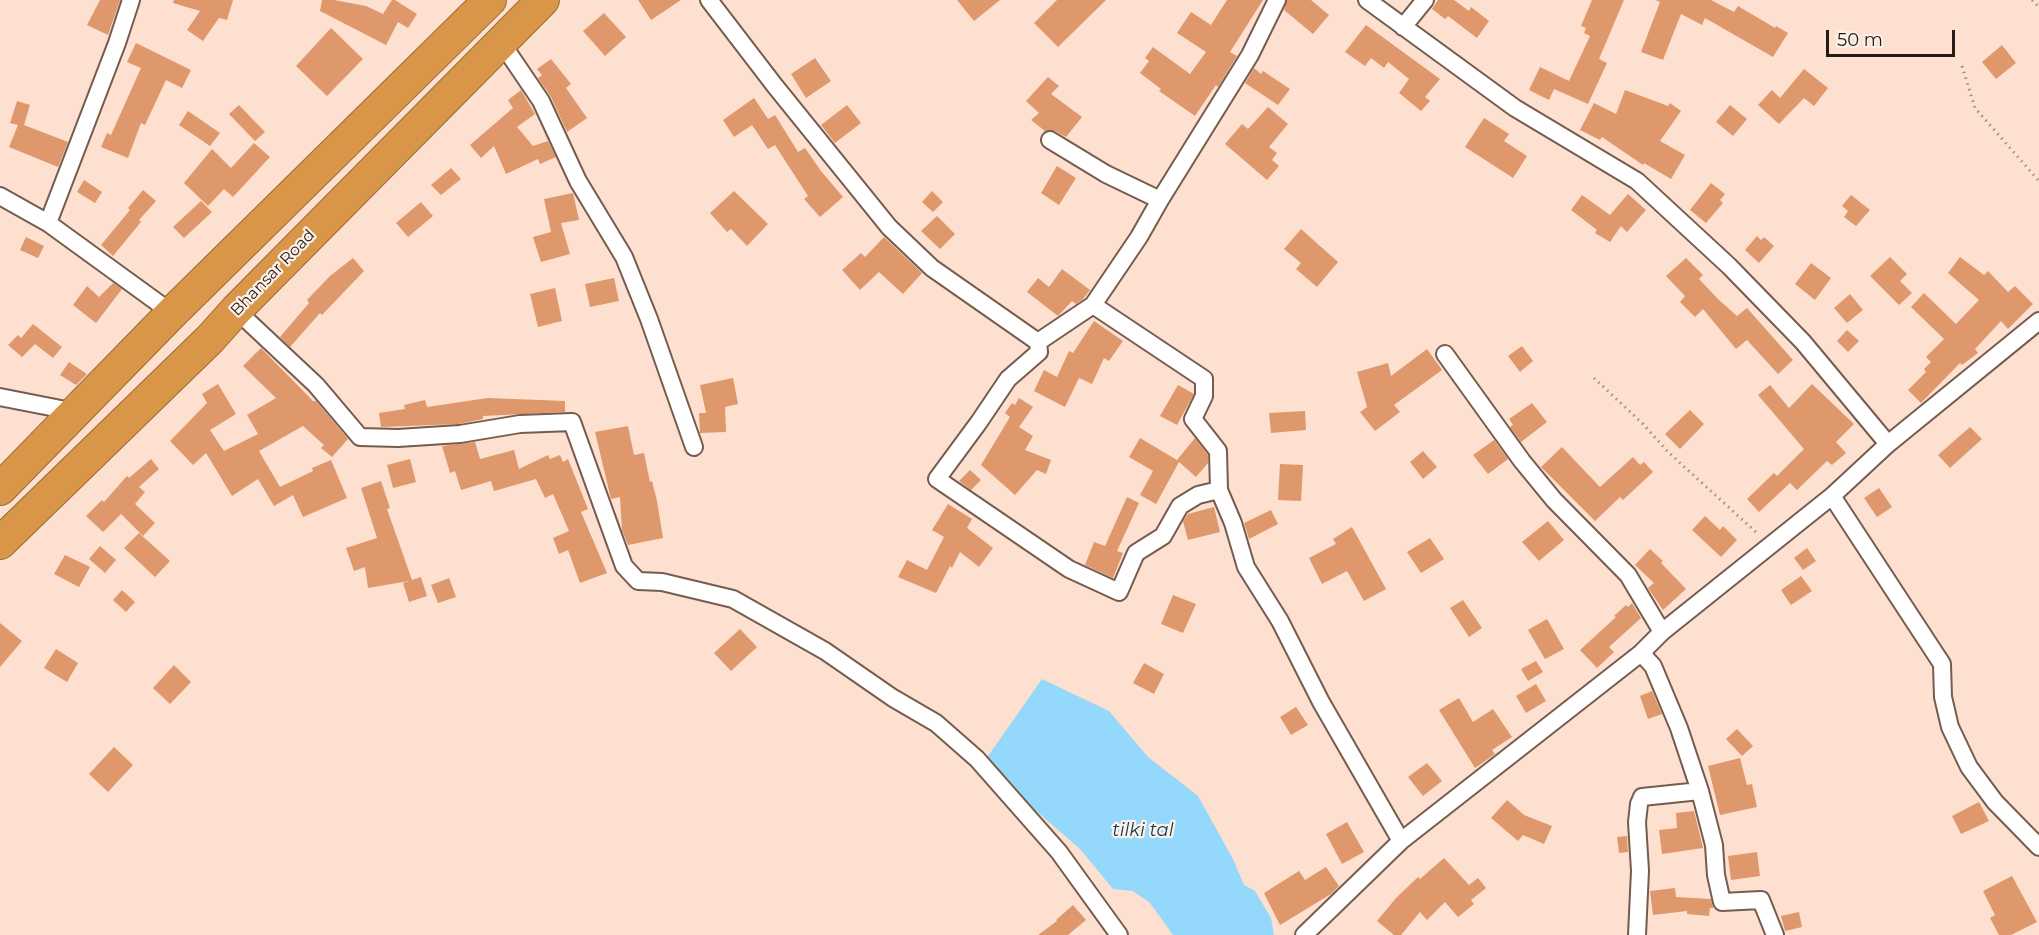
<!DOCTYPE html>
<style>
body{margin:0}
#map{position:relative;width:2039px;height:935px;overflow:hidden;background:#fde0d0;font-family:Montserrat,sans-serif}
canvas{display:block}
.scale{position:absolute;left:1826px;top:30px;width:129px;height:27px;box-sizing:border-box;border:3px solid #251b15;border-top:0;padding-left:8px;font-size:18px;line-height:21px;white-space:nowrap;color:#251b15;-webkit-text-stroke:4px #fdf1eb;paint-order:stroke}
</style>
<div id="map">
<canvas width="2039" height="935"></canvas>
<div class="scale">50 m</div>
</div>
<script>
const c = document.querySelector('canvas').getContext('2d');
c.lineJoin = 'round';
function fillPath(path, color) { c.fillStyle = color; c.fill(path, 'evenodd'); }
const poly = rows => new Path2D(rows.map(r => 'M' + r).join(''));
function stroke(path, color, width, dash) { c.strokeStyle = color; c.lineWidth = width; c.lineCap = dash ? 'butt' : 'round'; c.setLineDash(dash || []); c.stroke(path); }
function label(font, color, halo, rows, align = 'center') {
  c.font = font + ' Montserrat,sans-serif'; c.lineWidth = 4.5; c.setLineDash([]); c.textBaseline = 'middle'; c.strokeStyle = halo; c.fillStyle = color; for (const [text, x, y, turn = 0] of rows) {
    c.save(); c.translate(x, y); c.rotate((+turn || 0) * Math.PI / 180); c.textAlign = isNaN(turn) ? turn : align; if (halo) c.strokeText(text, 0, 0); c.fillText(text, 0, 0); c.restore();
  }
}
fillPath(poly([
 [1042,679,1109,711,1148,757,1198,796,1233,859,1244,885,1255,891,1271,918,1274,935,1173,935,1150,903,1133,891,1113,889,1080,849,1034,809,986,759]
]), '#94d8fb');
fillPath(poly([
 [100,0,120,0,108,35,87,25],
 [174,0,233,0,227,20,219,18,203,41,187,30,200,11,173,3],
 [322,0,334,0,366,6,383,14,392,0,395,0,417,14,408,28,398,22,386,45,320,11],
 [638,0,681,0,651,20],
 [957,0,1000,0,974,21],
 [1057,0,1106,0,1058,47,1034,23],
 [1227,0,1263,0,1230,52,1237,56,1218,87,1216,85,1195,116,1159,91,1161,89,1140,73,1149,61,1145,58,1153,47,1190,74,1206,52,1177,33,1191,12,1211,25],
 [1287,0,1311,0,1329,15,1313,34,1284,10],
 [1438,0,1454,0,1469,11,1471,7,1489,21,1477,38,1448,16,1445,19,1432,9],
 [1592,0,1624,0,1599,59,1607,63,1588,104,1554,89,1549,100,1529,90,1540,67,1569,81,1590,36,1584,33,1586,28,1581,26],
 [1655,0,1711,0,1734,12,1738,6,1775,28,1776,26,1788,33,1773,57,1705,18,1702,25,1681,14,1663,60,1641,52,1660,2],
 [604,13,626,37,605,56,583,31],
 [1366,25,1440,79,1425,97,1430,101,1421,111,1399,93,1409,79,1388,62,1384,68,1371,58,1365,66,1345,52],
 [331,28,363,59,327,96,296,66],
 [136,43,191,70,182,88,166,80,145,125,141,123,128,158,101,147,107,133,111,135,141,68,127,62],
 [2002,45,2016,63,1996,79,1982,62],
 [815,58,831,81,806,98,791,74],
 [551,59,571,84,566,88,587,118,567,132,551,97,538,78,542,75,537,69],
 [1254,68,1261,74,1263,71,1290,89,1278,105,1245,83],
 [1804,69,1828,88,1814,106,1804,98,1779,124,1758,105,1772,90,1780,98],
 [1048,77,1059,86,1051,94,1082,117,1066,137,1055,131,1045,131,1031,120,1039,113,1026,101],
 [521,90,535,114,517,127,533,146,548,141,556,157,540,164,538,159,506,174,494,146,481,158,470,145,513,108,508,100],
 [1625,90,1668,106,1670,103,1681,111,1660,141,1685,155,1671,179,1644,163,1643,165,1602,137,1600,140,1580,130,1594,103,1616,114],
 [754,98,768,119,775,115,798,152,805,148,821,171,843,197,820,217,804,199,808,196,775,145,768,149,752,125,734,137,723,120],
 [17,101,30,105,24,125,68,142,58,167,9,147,18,125,10,123],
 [239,105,265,132,255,141,229,114],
 [847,105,861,123,835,143,821,125],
 [1730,105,1747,119,1733,136,1716,122],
 [1268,107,1288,124,1269,147,1277,153,1272,160,1279,166,1267,180,1225,144,1242,124,1248,129],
 [188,111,220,133,210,146,179,125],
 [1484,118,1509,134,1504,141,1527,156,1513,178,1465,147],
 [254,143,270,157,233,197,224,189,208,206,184,183,212,149,231,168],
 [1057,166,1076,178,1059,205,1041,193],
 [451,168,461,179,441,195,431,185],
 [84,180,102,192,95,203,77,192],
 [1711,183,1725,194,1720,200,1723,203,1706,223,1690,210],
 [143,190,156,201,139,220,141,222,113,256,101,245,130,210,128,208],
 [734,191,768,224,747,246,731,229,727,232,710,213],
 [932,191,943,202,933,212,922,202],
 [573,193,579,220,561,223,570,254,541,262,533,237,551,232,544,199],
 [1628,194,1646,210,1627,232,1621,226,1610,242,1595,233,1597,230,1571,210,1582,195,1610,215],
 [1851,195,1870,210,1856,226,1844,217,1848,211,1842,206],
 [201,201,212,212,184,238,173,227],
 [421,202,433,216,408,237,396,223],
 [937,216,955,234,940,249,921,231],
 [1301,229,1338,262,1317,287,1296,269,1301,263,1284,249],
 [1757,236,1761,240,1764,237,1774,246,1759,263,1745,250],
 [26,237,44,246,38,258,20,250],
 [884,237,922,273,903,294,879,272,860,290,842,270,861,253,865,257],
 [1890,257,1907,274,1900,281,1912,293,1899,305,1870,276],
 [1960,257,1984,275,1988,271,2008,292,2015,286,2033,304,2008,329,2001,321,1975,349,1978,353,1962,365,1960,363,1921,403,1908,390,1926,372,1924,369,1931,362,1926,357,1944,339,1911,307,1924,293,1956,324,1979,300,1948,273],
 [353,258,364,271,322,315,320,313,290,347,280,337,309,303,307,300,330,276],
 [1686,258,1703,275,1699,279,1719,300,1737,316,1747,308,1793,360,1778,374,1747,340,1736,349,1703,309,1695,317,1680,302,1685,296,1666,276],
 [1811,263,1831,278,1815,300,1795,284],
 [1062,269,1090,290,1083,299,1076,304,1072,301,1058,316,1027,292,1038,278,1049,287],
 [614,278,619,301,590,307,585,284],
 [113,283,122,289,96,323,73,305,87,286,99,297],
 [555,288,562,321,538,327,530,294],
 [1850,294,1863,310,1847,323,1834,308],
 [1094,321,1123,341,1109,361,1104,358,1092,384,1079,378,1065,407,1034,391,1044,370,1057,377,1069,351,1073,353],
 [33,324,62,347,53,358,35,344,22,357,8,345,18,335,21,338],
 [1847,330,1859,341,1848,352,1837,341],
 [1522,346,1533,361,1520,372,1508,356],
 [261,348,313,401,316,401,348,439,332,457,321,448,324,445,303,426,259,451,280,487,313,471,312,468,331,460,347,498,303,517,293,495,274,506,258,479,232,496,206,453,193,465,170,441,207,403,202,394,218,384,236,414,210,430,224,451,258,434,247,415,276,398,243,366],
 [1427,349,1442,370,1394,405,1400,412,1375,431,1360,412,1367,407,1357,372,1388,363,1391,376],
 [69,362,87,374,76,385,60,375],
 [733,378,738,404,725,407,726,432,700,433,699,413,706,413,700,385],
 [1812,384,1854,424,1836,442,1846,453,1832,465,1827,461,1797,490,1790,483,1759,512,1747,499,1774,473,1777,476,1804,449,1758,395,1770,385,1789,408],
 [1178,385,1194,394,1177,425,1160,416],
 [488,398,565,401,565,412,483,416,483,419,459,424,381,427,379,413,405,409,404,405,425,400,427,407],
 [1019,398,1033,407,1019,427,1033,436,1025,450,1051,460,1046,474,1037,470,1015,495,981,465,1010,417,1005,413,1012,403,1015,405],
 [1532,403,1547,422,1521,442,1510,427,1513,425,1509,419],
 [1690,410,1704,424,1680,449,1665,434],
 [1305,411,1306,430,1271,433,1269,413],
 [628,426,634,455,644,453,650,482,652,481,657,501,663,538,628,545,622,530,620,497,611,499,595,432],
 [1970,427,1982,439,1950,468,1938,455],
 [1140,438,1177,460,1195,438,1208,455,1208,463,1196,477,1179,462,1156,504,1140,495,1153,471,1129,457],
 [1494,440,1508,459,1488,474,1473,455],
 [475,442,480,459,514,450,519,469,548,455,550,459,560,455,563,462,568,459,588,509,581,512,607,573,580,583,568,550,559,554,553,538,569,531,553,494,545,498,536,479,494,491,491,481,461,490,455,471,450,473,442,446],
 [1562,447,1600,487,1633,457,1640,465,1644,462,1653,472,1623,500,1620,497,1595,521,1541,467],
 [1423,451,1437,467,1423,479,1410,462],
 [151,459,159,469,139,487,145,492,135,504,155,523,143,536,121,514,103,532,86,516,102,500,104,502,127,476,129,478],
 [410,459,416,482,393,488,387,465],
 [1280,464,1303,465,1301,501,1278,500],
 [970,470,981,480,971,490,959,481],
 [381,481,390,508,387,509,412,580,421,577,427,596,409,602,403,583,409,581,368,588,365,567,354,571,346,548,377,538,361,488],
 [1879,488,1892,507,1877,517,1864,498],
 [1127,497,1139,503,1117,551,1123,553,1113,578,1085,565,1094,542,1105,546],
 [948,504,972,519,967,528,993,548,979,567,960,552,952,568,950,566,936,593,898,577,907,560,927,570,944,537,932,530],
 [1214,507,1220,532,1188,540,1183,521,1188,514],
 [1271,510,1278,524,1249,539,1244,523],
 [1705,516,1720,530,1723,526,1737,540,1721,557,1692,530],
 [1548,521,1564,540,1539,561,1522,542],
 [1352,527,1386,589,1364,601,1347,571,1322,584,1309,558,1336,544,1333,539],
 [139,533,170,561,155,577,124,548],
 [1430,538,1444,559,1421,573,1407,552],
 [100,546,116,560,105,573,89,559],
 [1807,548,1816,561,1803,570,1794,558],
 [1650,549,1663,561,1661,563,1686,589,1663,610,1648,588,1654,583,1635,565],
 [65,555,90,567,79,587,54,574],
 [1801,576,1812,591,1791,605,1781,590],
 [449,578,456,597,438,603,431,585],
 [122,590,135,602,126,612,113,600],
 [1173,595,1196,604,1183,633,1161,624],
 [1463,600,1482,628,1469,637,1450,608],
 [1632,603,1641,618,1609,647,1614,652,1597,668,1580,650,1616,617,1614,616,1626,605,1628,607],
 [1547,619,1564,649,1545,659,1528,630],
 [0,623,22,641,0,667],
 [740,629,757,647,731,671,714,653],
 [56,649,78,663,67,682,44,668],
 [1536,661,1543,672,1528,681,1521,669],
 [1144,663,1164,674,1154,694,1133,683],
 [174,665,191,682,170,704,153,688],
 [1536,684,1546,701,1526,713,1516,696],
 [1652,691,1662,714,1648,719,1640,696],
 [1459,698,1473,722,1493,709,1512,737,1492,750,1495,754,1475,768,1439,710],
 [1296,707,1308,725,1291,735,1280,717],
 [1737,729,1753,746,1742,756,1726,739],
 [114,747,133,765,108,792,89,774],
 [1740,758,1747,785,1752,784,1757,807,1720,815,1708,766],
 [1427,763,1442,781,1423,796,1408,777],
 [1507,800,1524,815,1552,826,1544,844,1523,835,1518,841,1491,818],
 [1979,802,1989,821,1961,834,1952,816],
 [1694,811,1703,848,1662,854,1659,830,1677,828,1676,813],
 [1347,822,1364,852,1342,864,1326,834],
 [1627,836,1628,852,1619,853,1617,837],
 [1757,852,1760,876,1731,880,1728,856],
 [1444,858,1469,885,1478,878,1486,888,1471,900,1474,904,1458,917,1445,902,1427,920,1420,912,1401,935,1394,935,1377,921,1396,898,1418,877,1420,879],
 [1326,867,1339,886,1331,894,1280,925,1264,893,1299,871,1305,880],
 [2012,876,2037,922,2011,935,1999,935,1990,918,1995,915,1983,891],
 [1675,888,1676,897,1711,899,1713,908,1710,908,1709,916,1687,914,1687,911,1653,915,1650,891],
 [1073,905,1086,920,1068,935,1038,935,1057,921,1056,920],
 [1799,912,1802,927,1785,931,1781,916]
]), '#df976c');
const street = poly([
 [131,0,117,43,48,223,172,313],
 [709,0,775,86,889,227,932,268,1038,342,1093,305,1139,237,1160,200,1250,55,1277,0],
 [1367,0,1515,108,1637,181,1729,266,1803,342,1888,444],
 [1403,27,1425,0],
 [501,42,541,101,578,181,624,257,649,319,694,447],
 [1050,140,1106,174,1160,200],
 [0,196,48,223],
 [1093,305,1204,379,1204,396,1193,419,1218,451,1219,490,1233,523,1246,567,1280,621,1321,702,1401,841],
 [236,310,316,385,360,437,398,438,460,434,520,424,572,422,624,566,638,581,662,582,733,599,825,651,893,698,936,723,977,759,1059,852,1119,935],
 [1038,342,1039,352,1008,379,979,422,937,479,1069,569,1119,592,1136,553,1163,536,1180,506,1198,495,1219,490],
 [1445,354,1522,461,1554,500,1628,575,1662,632],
 [0,397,76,412],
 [1832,496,1942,664,1943,697,1950,727,1969,767,1995,802,2039,847],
 [1641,653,1653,666,1679,728,1700,791,1714,845,1716,875,1722,902,1761,900,1775,935],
 [1304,935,1401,841,1641,653,1662,632,1832,496,1888,444,2039,321],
 [1637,935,1640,871,1637,822,1639,804,1642,797,1700,791]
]);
const highway = poly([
 [0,489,172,313,490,0],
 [0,543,210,339,236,310,543,0]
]);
stroke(street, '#755c4e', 20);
stroke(highway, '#9a6a36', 34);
stroke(poly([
 [2032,0,2039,7],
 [1962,66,1975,108,2039,181],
 [1594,378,1643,424,1668,452,1758,534]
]), '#a38e82', 3, [1.5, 4.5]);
stroke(street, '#fff', 16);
stroke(highway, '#d99548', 32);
label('16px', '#251b15', '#fdf1eb', [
 ["Bhansar Road",273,273,-46]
]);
label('italic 18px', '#123a4c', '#fdf1eb', [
 ["tilki tal",1143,831]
]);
</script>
